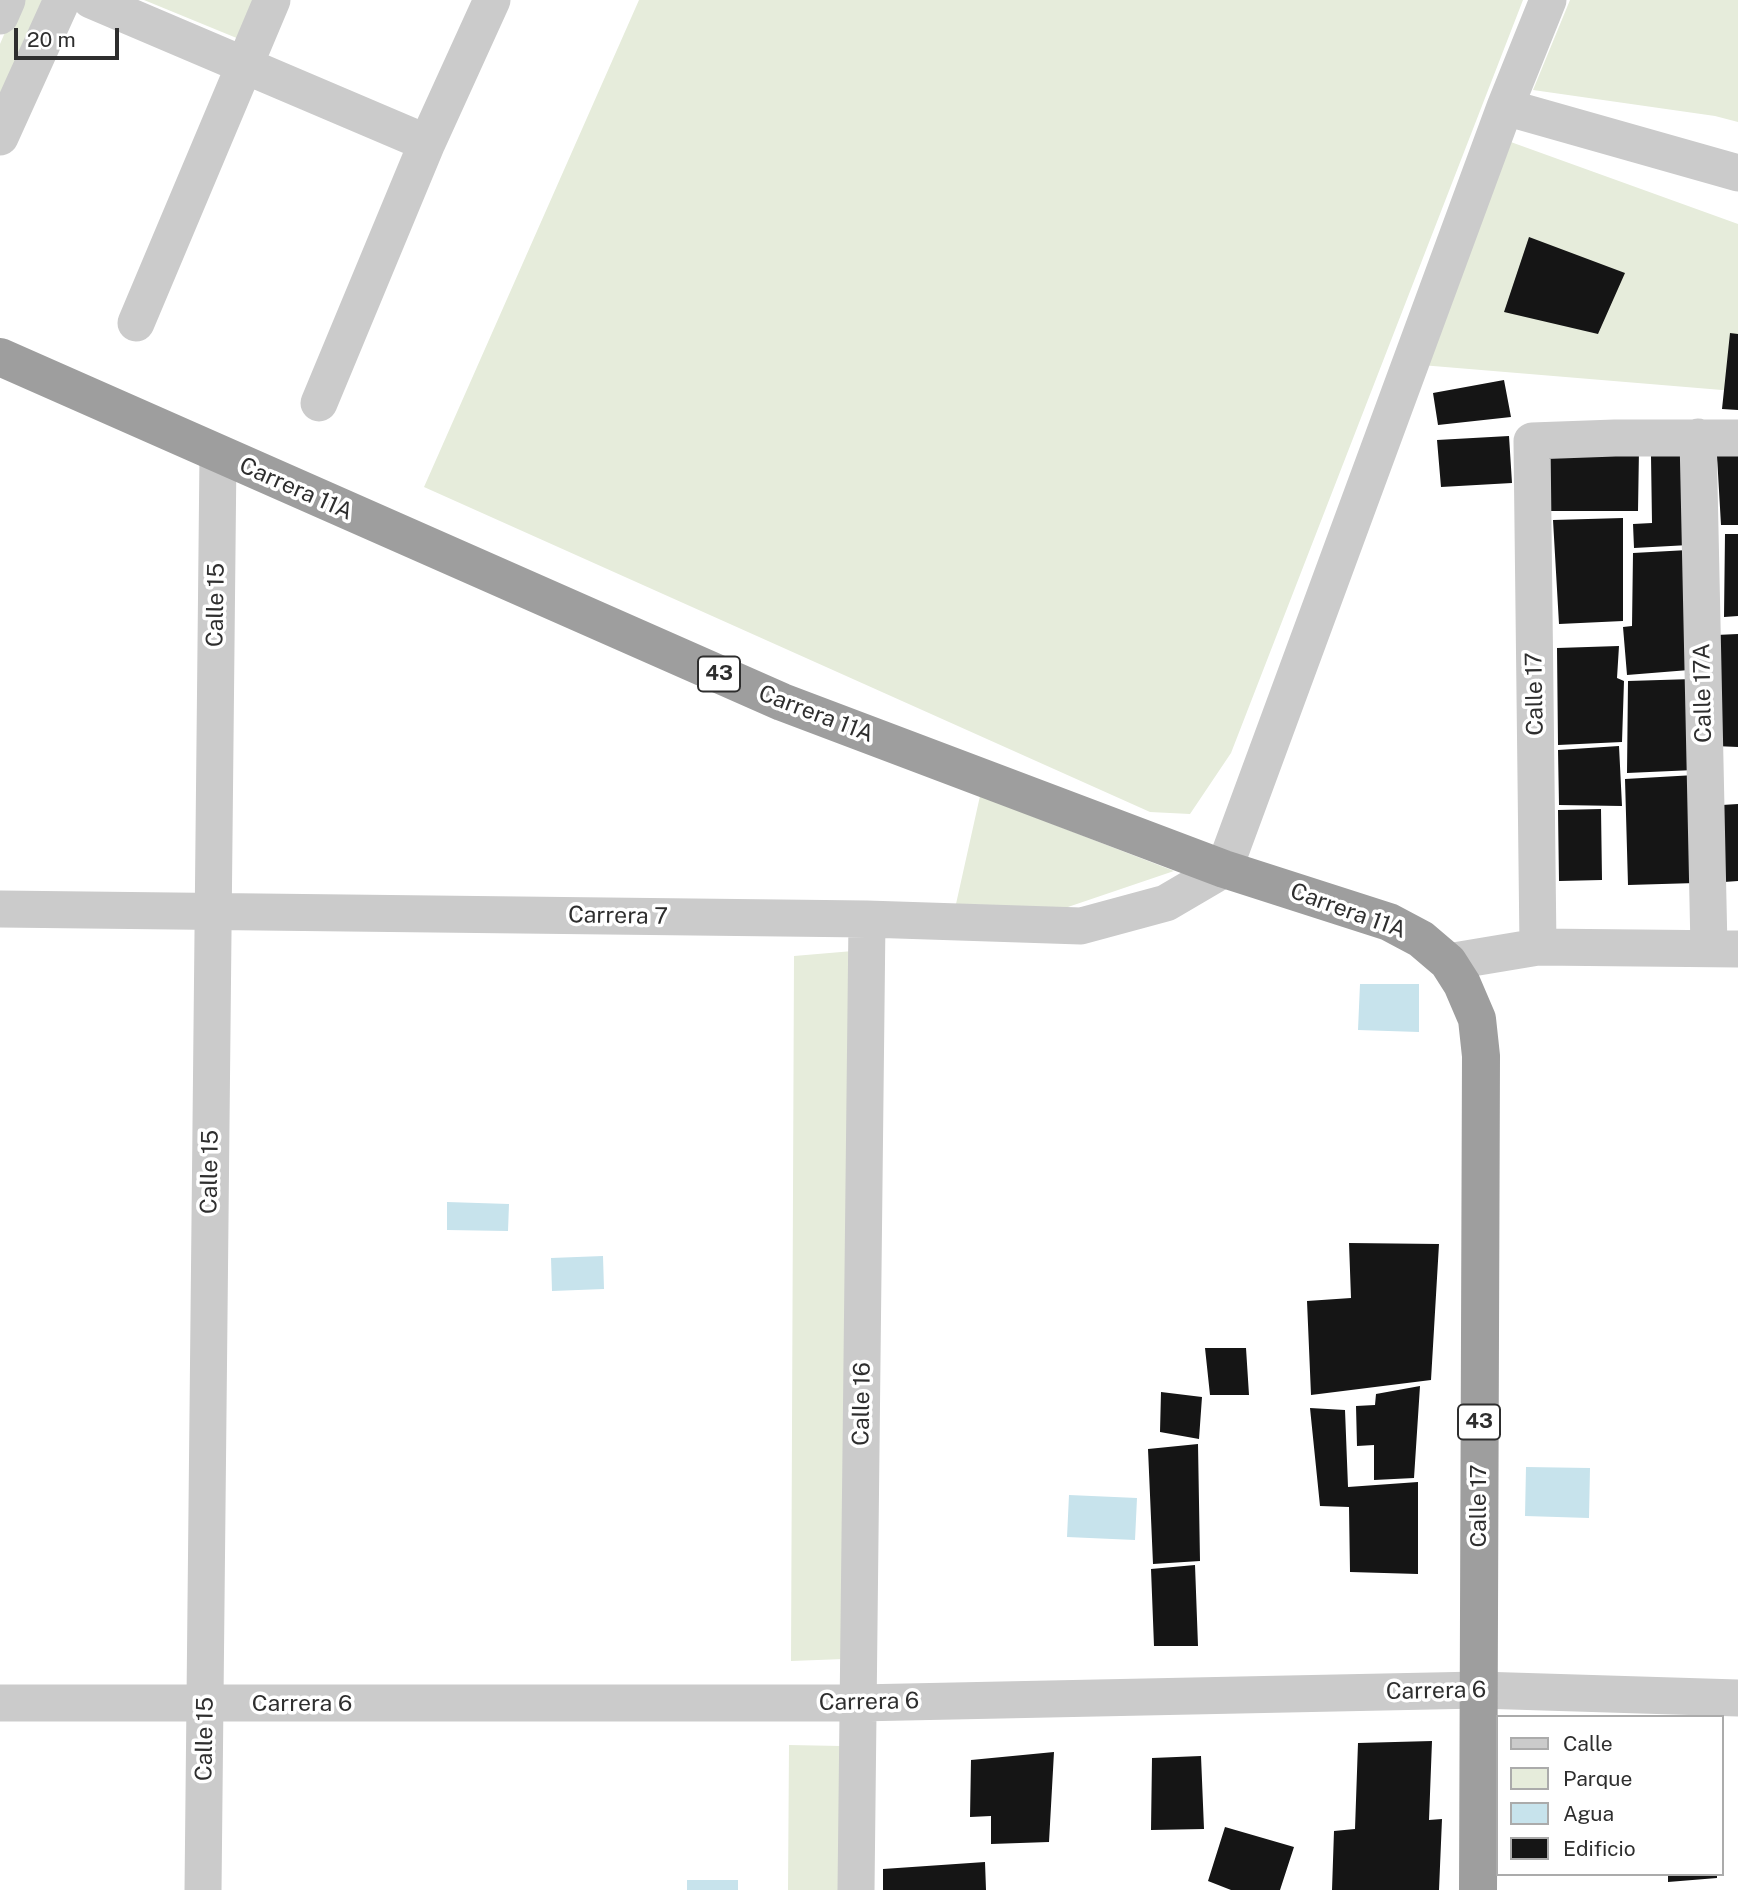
<!DOCTYPE html>
<style>
body{margin:0}
#map{position:relative;width:1738px;height:1890px;overflow:hidden;background:#fff;font-family:"Public Sans",sans-serif}
canvas{display:block}
.legend{position:absolute;left:1496px;top:1715px;width:228px;height:161px;box-sizing:border-box;background:#fff;border:2px solid #ababab;margin:0;padding:9px 12px;list-style:none;font-size:21px;color:#2e2e2e}
.legend li{display:flex;align-items:center;gap:14px;height:35px}
.legend b{width:35px;border:2px solid #ababab}
.scale{position:absolute;left:14px;top:28px;width:105px;height:32px;box-sizing:border-box;border:4px solid #2e2e2e;border-top:0;padding-left:9px;font-size:21px;line-height:24px;white-space:nowrap;color:#2e2e2e;-webkit-text-stroke:5px #fff;paint-order:stroke}
</style>
<div id="map">
<canvas width="1738" height="1890"></canvas>
<ul class="legend">
<li><b style="height:9px;background:#cbcbcb"></b>Calle</li>
<li><b style="height:19px;background:#e6ecdb"></b>Parque</li>
<li><b style="height:19px;background:#c7e3ec"></b>Agua</li>
<li><b style="height:19px;background:#151515"></b>Edificio</li>
</ul>
<div class="scale">20 m</div>
</div>
<script>
const c = document.querySelector('canvas').getContext('2d');
c.lineJoin = 'round';
function fillPath(path, color) { c.fillStyle = color; c.fill(path, 'evenodd'); }
const poly = rows => new Path2D(rows.map(r => 'M' + r).join(''));
function stroke(path, color, width, dash) { c.strokeStyle = color; c.lineWidth = width; c.lineCap = dash ? 'butt' : 'round'; c.setLineDash(dash || []); c.stroke(path); }
function label(font, color, halo, rows, align = 'center') {
  c.font = font + ' "Public Sans",sans-serif'; c.lineWidth = 7; c.setLineDash([]); c.textBaseline = 'middle'; c.strokeStyle = halo; c.fillStyle = color; for (const [text, x, y, turn = 0] of rows) {
    c.save(); c.translate(x, y); c.rotate((+turn || 0) * Math.PI / 180); c.textAlign = isNaN(turn) ? turn : align; if (halo) c.strokeText(text, 0, 0); c.fillText(text, 0, 0); c.restore();
  }
}
fillPath(poly([
 [19,0,42,0,0,98,0,44],
 [144,0,256,0,239,39],
 [639,0,1523,0,1231,753,1190,814,1150,812,424,487],
 [1570,0,1738,0,1738,122,1715,116,1533,90],
 [1508,141,1738,224,1738,360,1734,391,1421,365],
 [980,796,1174,871,1065,908,956,904],
 [853,951,844,1659,791,1661,794,956],
 [789,1745,841,1746,839,1890,788,1890]
]), '#e6ecdb');
fillPath(poly([
 [1360,984,1419,984,1419,1032,1358,1030],
 [447,1202,509,1204,508,1231,447,1230],
 [603,1256,604,1289,552,1291,551,1258],
 [1526,1467,1590,1468,1589,1518,1525,1516],
 [1069,1495,1137,1498,1135,1540,1067,1537],
 [687,1880,738,1880,738,1890,687,1890]
]), '#c7e3ec');
fillPath(poly([
 [1529,237,1625,273,1598,334,1504,312],
 [1730,333,1738,334,1738,410,1722,409],
 [1504,380,1511,417,1438,425,1433,393],
 [1509,436,1512,483,1441,487,1437,440],
 [1639,449,1638,511,1548,511,1549,451],
 [1689,453,1689,545,1634,548,1633,524,1652,523,1651,456],
 [1738,455,1738,525,1721,525,1717,456],
 [1623,518,1623,621,1559,624,1553,520],
 [1725,534,1738,534,1738,616,1724,617],
 [1688,550,1689,670,1627,675,1623,627,1632,626,1633,553],
 [1738,634,1738,747,1715,746,1716,635],
 [1619,646,1617,678,1624,681,1622,742,1558,745,1557,648],
 [1693,679,1694,770,1627,773,1628,681],
 [1619,746,1622,806,1559,805,1558,750],
 [1695,775,1696,883,1628,885,1625,779],
 [1738,804,1738,881,1724,882,1722,805],
 [1601,809,1602,880,1559,881,1558,810],
 [1349,1243,1439,1244,1431,1380,1311,1395,1307,1301,1351,1298],
 [1205,1348,1246,1348,1249,1395,1210,1395],
 [1420,1386,1414,1478,1374,1480,1374,1445,1357,1446,1356,1406,1375,1405,1376,1394],
 [1161,1392,1202,1397,1199,1439,1160,1432],
 [1310,1408,1345,1410,1348,1487,1418,1482,1418,1574,1350,1572,1349,1507,1320,1506],
 [1198,1444,1200,1561,1153,1564,1148,1449],
 [1195,1565,1198,1646,1154,1646,1151,1569],
 [1432,1741,1429,1820,1442,1819,1439,1890,1332,1890,1334,1831,1355,1829,1358,1743],
 [1054,1752,1049,1842,991,1844,991,1816,970,1817,971,1760],
 [1201,1756,1204,1829,1151,1830,1152,1758],
 [1225,1827,1294,1847,1280,1890,1231,1890,1208,1881],
 [985,1862,986,1890,883,1890,883,1869],
 [1668,1874,1717,1874,1717,1878,1668,1882]
]), '#151515');
stroke(poly([
 [91,0,427,143],
 [0,16,7,0],
 [1505,107,1738,173],
 [0,137,62,0],
 [136,323,272,0],
 [319,403,427,143,492,0],
 [1698,437,1709,948],
 [0,909,867,919,1081,926,1166,903,1224,869,1505,107,1548,0],
 [1538,947,1532,441,1615,438,1738,438],
 [1448,962,1538,947,1738,949],
 [0,1703,858,1703,1479,1690,1738,1698],
 [203,1890,218,454],
 [856,1890,867,919]
]), '#cbcbcb', 37);
stroke(poly([
 [0,357,782,702,1224,869,1389,922,1421,939,1448,962,1462,984,1477,1019,1481,1056,1478,1890]
]), '#9e9e9e', 38);
for (const [x, y, w] of [
 [719,674,42],
 [1479,1422,42]
]) { const box = new Path2D(); box.roundRect(x - w / 2, y - 17.5, w, 35, 5); c.fillStyle = '#fff'; c.fill(box); stroke(box, '#2e2e2e', 2); }
label('bold 21px', '#2e2e2e', null, [
 ["43",719,674],
 ["43",1479,1422]
]);
label('23px', '#2e2e2e', '#fff', [
 ["Carrera 11A",296,489,24],
 ["Calle 15",216,605,-89],
 ["Calle 17A",1703,693,-91],
 ["Calle 17",1535,694,-91],
 ["Carrera 11A",816,714,21],
 ["Carrera 11A",1348,911,20],
 ["Carrera 7",618,916,1],
 ["Calle 15",210,1172,-89],
 ["Calle 16",862,1404,-89],
 ["Calle 17",1479,1506,-90],
 ["Carrera 6",1436,1691,-1],
 ["Carrera 6",869,1702,-1],
 ["Carrera 6",302,1704],
 ["Calle 15",205,1739,-89]
]);
</script>
